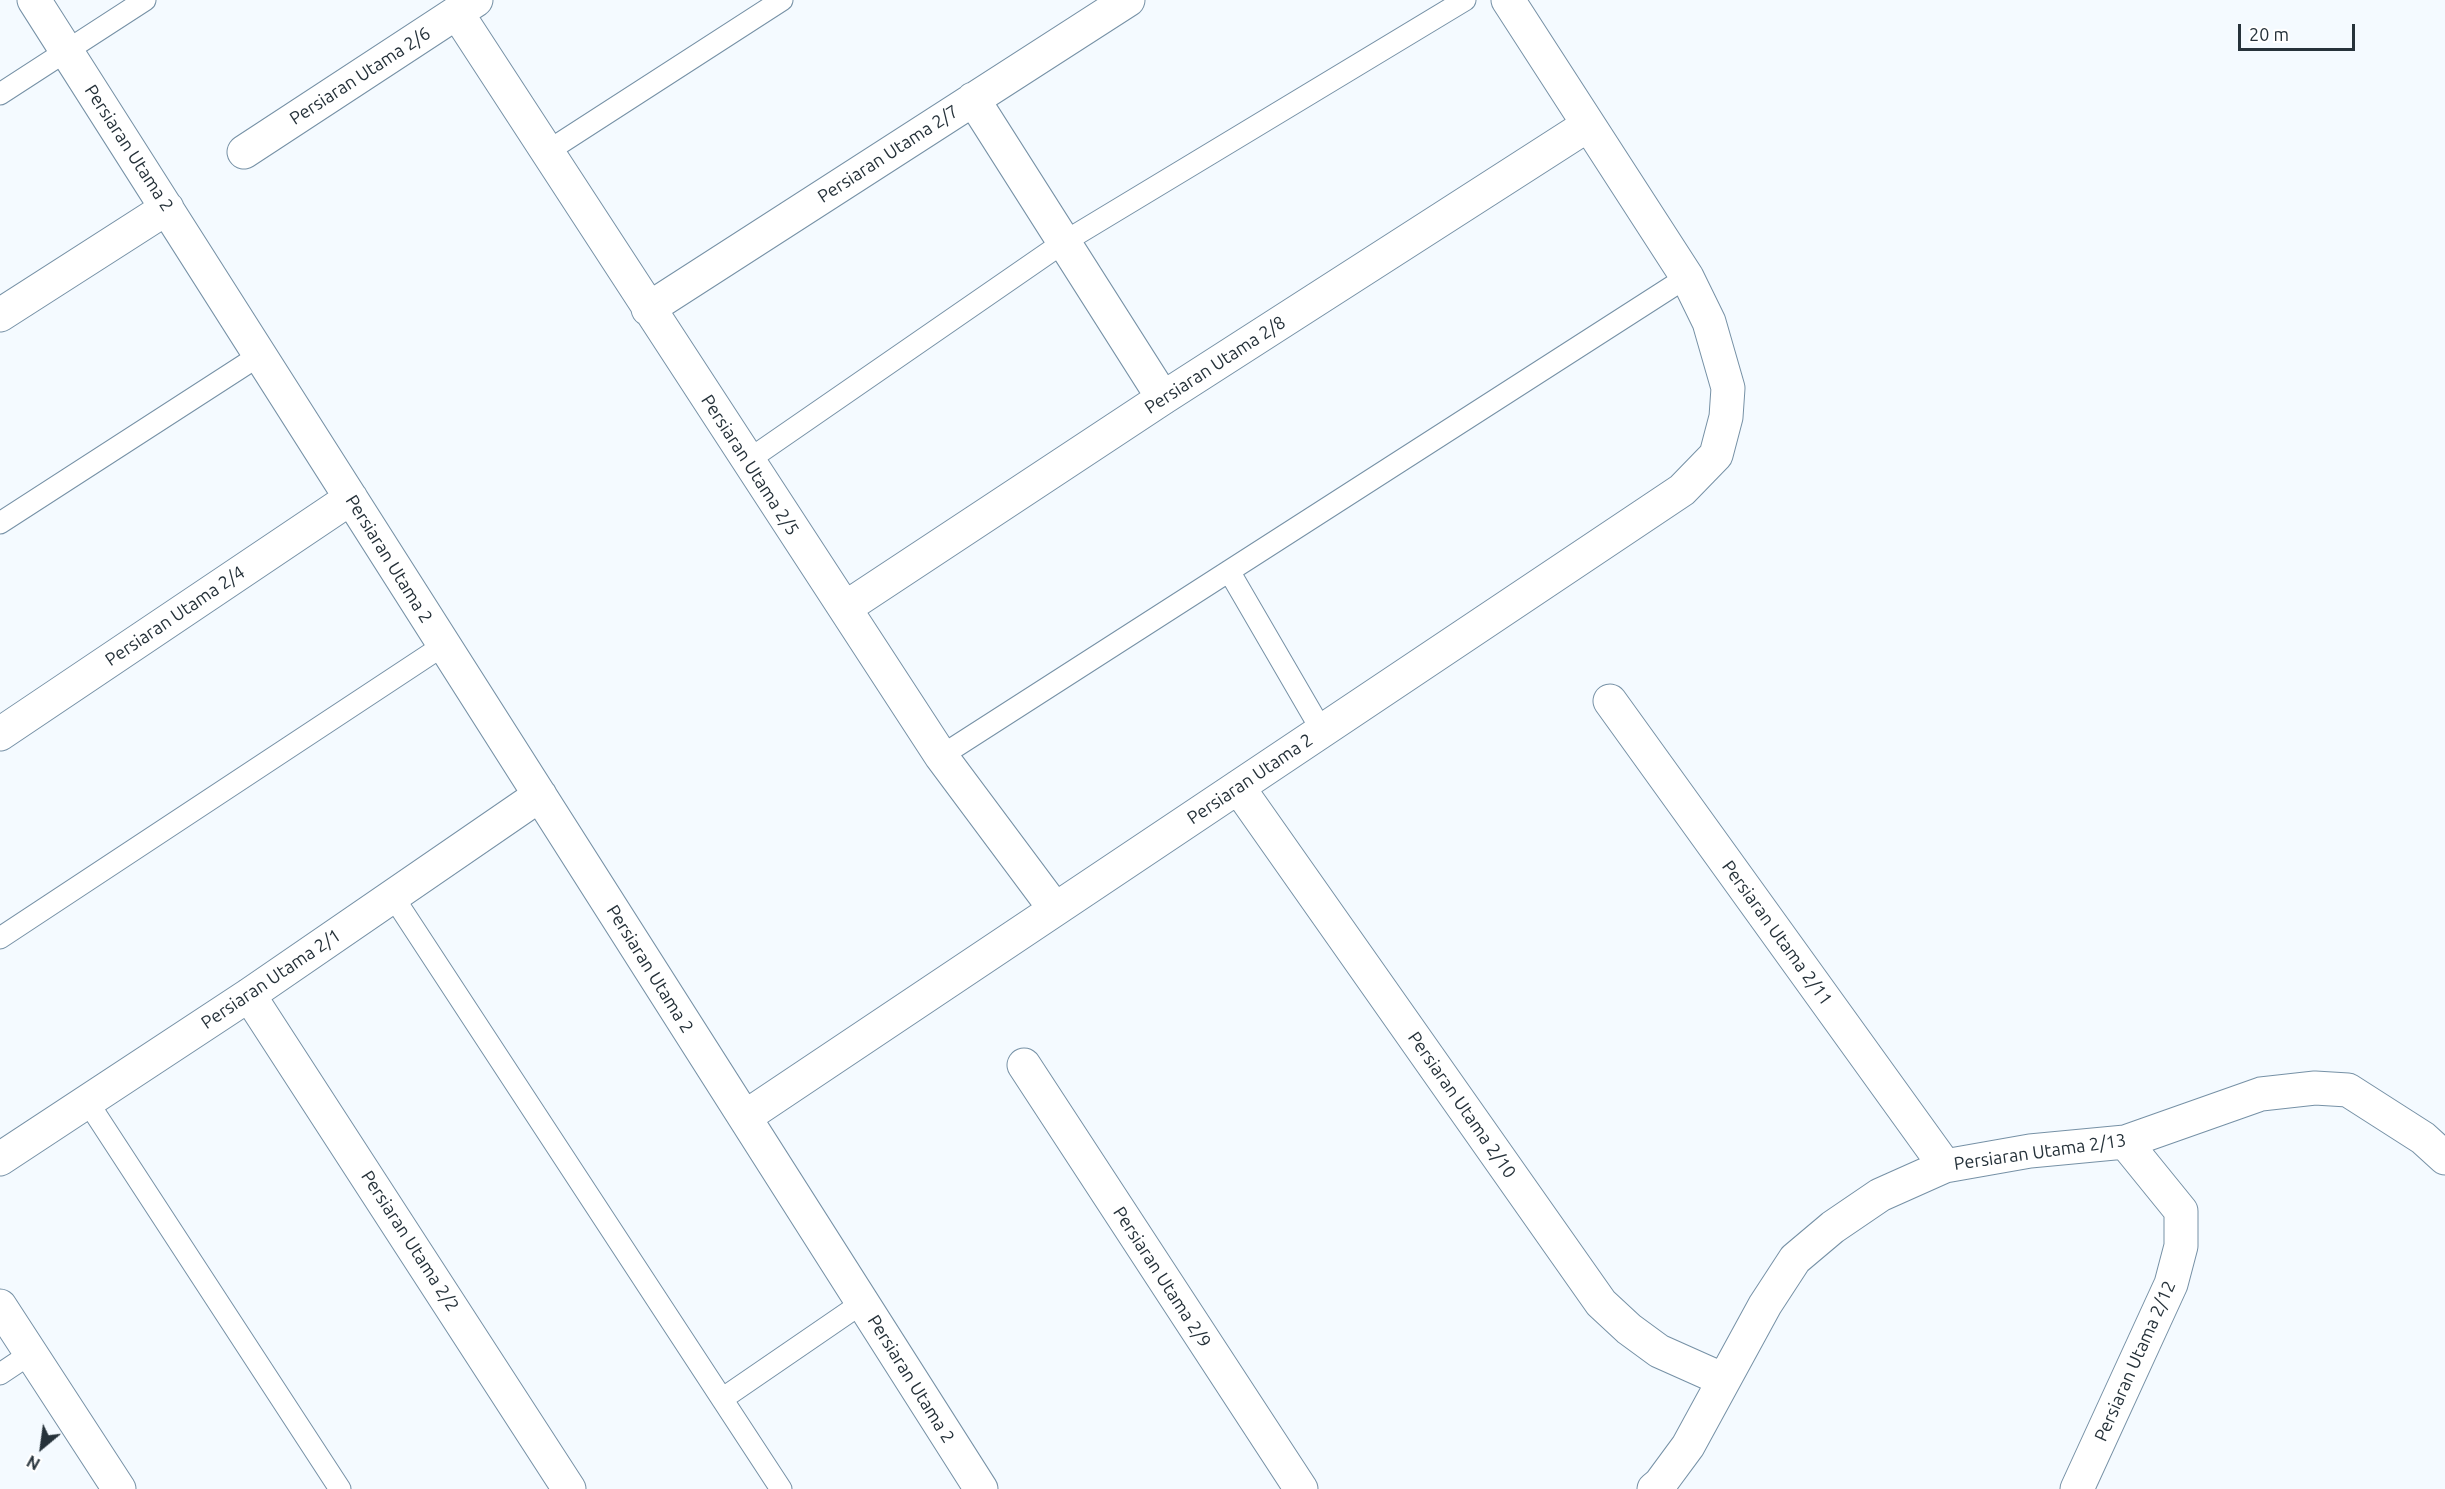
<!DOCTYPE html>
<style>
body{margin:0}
#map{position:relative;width:2445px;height:1489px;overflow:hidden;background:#f4faff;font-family:Ubuntu,sans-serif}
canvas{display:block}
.north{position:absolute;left:12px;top:1417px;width:60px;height:60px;-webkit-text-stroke:4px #fff;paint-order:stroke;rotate:209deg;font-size:16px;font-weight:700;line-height:24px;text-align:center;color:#26323a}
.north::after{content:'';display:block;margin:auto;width:21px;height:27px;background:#26323a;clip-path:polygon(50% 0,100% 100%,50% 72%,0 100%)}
.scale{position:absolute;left:2238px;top:24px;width:117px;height:27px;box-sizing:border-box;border:3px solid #26323a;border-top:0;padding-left:8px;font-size:18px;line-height:21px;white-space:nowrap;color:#26323a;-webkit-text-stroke:4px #fff;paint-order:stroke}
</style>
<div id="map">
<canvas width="2445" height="1489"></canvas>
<div class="north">N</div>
<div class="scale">20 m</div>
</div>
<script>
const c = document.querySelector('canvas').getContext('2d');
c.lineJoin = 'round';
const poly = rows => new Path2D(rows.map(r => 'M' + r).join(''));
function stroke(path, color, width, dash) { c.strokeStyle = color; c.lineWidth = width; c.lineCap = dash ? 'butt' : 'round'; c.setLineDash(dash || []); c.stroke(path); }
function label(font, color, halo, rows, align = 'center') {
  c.font = font + ' Ubuntu,sans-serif'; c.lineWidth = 4.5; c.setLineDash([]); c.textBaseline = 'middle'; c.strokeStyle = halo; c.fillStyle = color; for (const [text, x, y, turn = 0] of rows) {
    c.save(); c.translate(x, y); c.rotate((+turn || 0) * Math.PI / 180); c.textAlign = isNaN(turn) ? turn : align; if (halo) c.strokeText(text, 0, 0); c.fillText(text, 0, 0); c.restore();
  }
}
const lane = poly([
 [0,94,145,0],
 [545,153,782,0],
 [747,461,1064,242,1465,0],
 [0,523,260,355],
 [1229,571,1322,731],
 [941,756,1687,277],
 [392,895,781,1489],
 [0,938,444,645],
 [87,1101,340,1489],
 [0,1374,30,1354],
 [722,1399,862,1303]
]);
const street = poly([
 [34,0,981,1489],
 [457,13,941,756,1055,909],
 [973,99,1163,398],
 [244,152,476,0],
 [648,309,1128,0],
 [0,315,167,208],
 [845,608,1163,398,1588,125],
 [1610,701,1945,1166],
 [0,734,351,498],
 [1238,787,1601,1303,1629,1329,1659,1351,1724,1380],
 [249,995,569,1489],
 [1024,1065,1301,1489],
 [745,1117,1682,490,1716,455,1726,417,1728,388,1709,322,1687,277,1508,0],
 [0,1159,249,995,540,795],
 [0,1306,119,1489],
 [1654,1489,1660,1484,1688,1446,1765,1305,1795,1259,1833,1227,1880,1195,1945,1166,2030,1151,2125,1142,2261,1094,2315,1088,2348,1090,2423,1138,2445,1158],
 [2077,1489,2171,1284,2181,1246,2181,1211,2125,1142]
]);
stroke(lane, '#7691a6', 23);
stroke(street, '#7691a6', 35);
stroke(lane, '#fff', 21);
stroke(street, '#fff', 33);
label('18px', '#26323a', '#fff', [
 ["Persiaran Utama 2/6",360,76,-33],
 ["Persiaran Utama 2",129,148,57],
 ["Persiaran Utama 2/7",888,154,-33],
 ["Persiaran Utama 2/8",1215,365,-33],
 ["Persiaran Utama 2/5",750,465,57],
 ["Persiaran Utama 2",389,559,58],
 ["Persiaran Utama 2/4",175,616,-34],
 ["Persiaran Utama 2",1250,779,-34],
 ["Persiaran Utama 2/11",1777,933,54],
 ["Persiaran Utama 2",650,969,58],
 ["Persiaran Utama 2/1",271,979,-34],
 ["Persiaran Utama 2/10",1462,1105,55],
 ["Persiaran Utama 2/13",2040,1152,-8],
 ["Persiaran Utama 2/2",410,1241,57],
 ["Persiaran Utama 2/9",1162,1277,57],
 ["Persiaran Utama 2/12",2135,1361,-66],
 ["Persiaran Utama 2",911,1379,58]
]);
</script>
